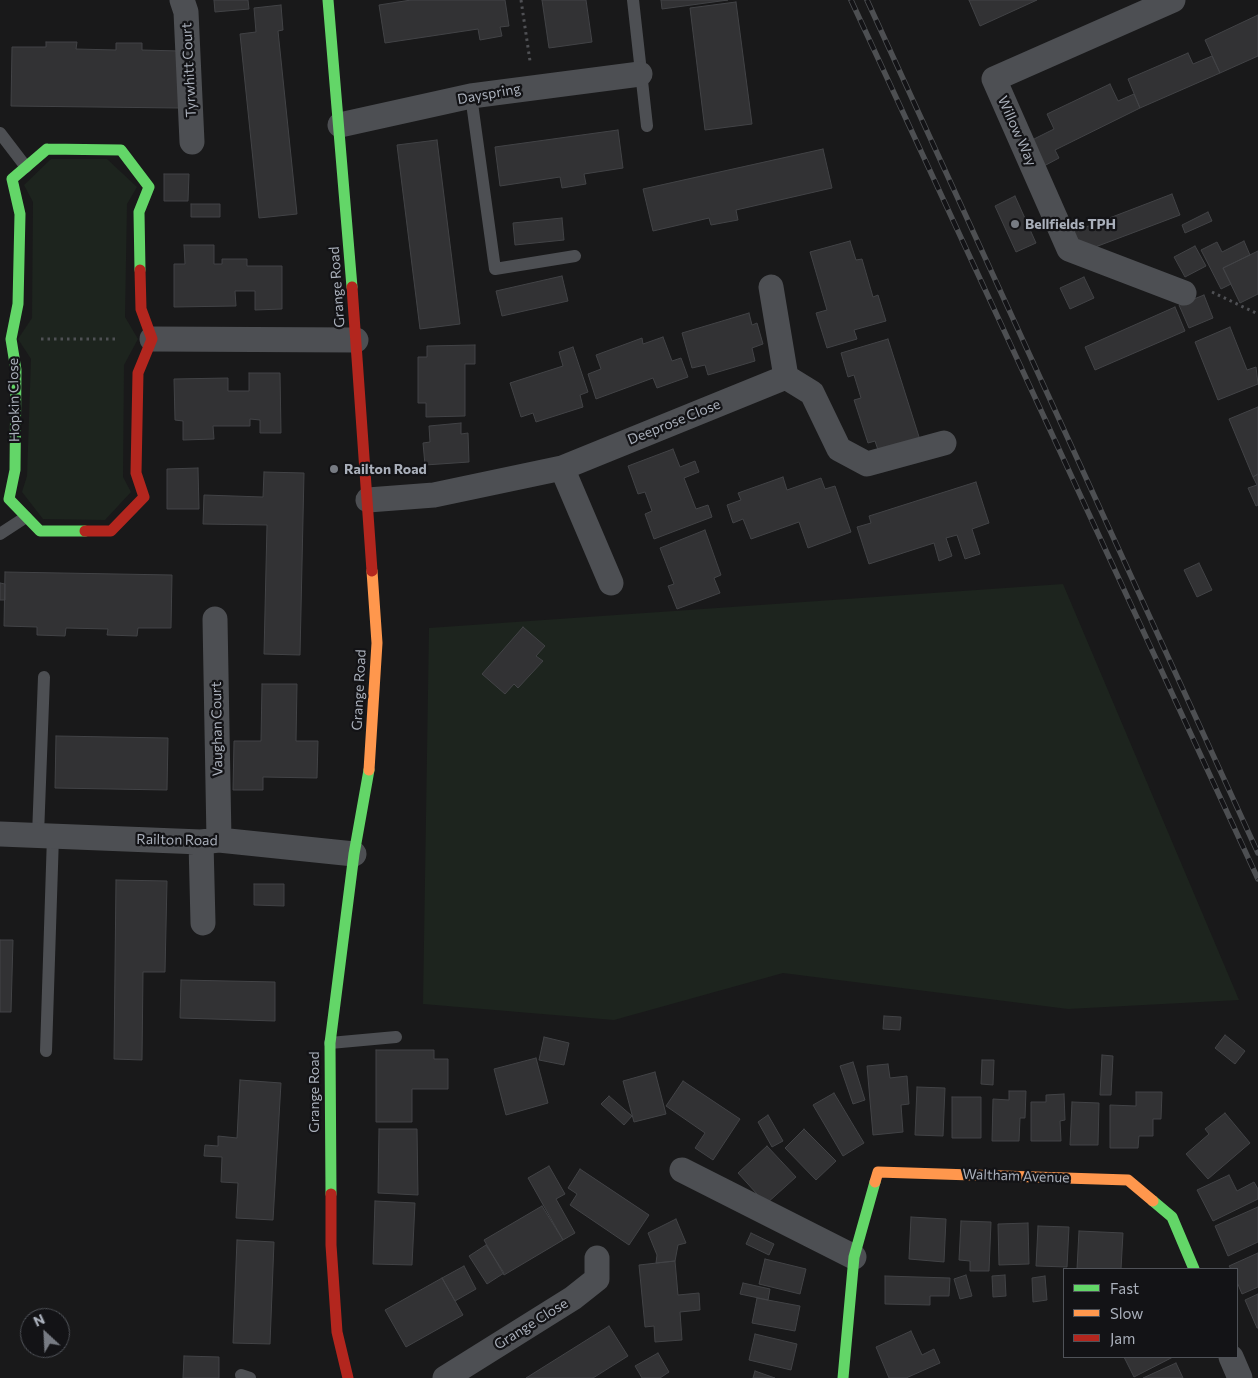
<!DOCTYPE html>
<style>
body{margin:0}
#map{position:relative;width:1258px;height:1378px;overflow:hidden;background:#19191a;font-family:Commissioner,sans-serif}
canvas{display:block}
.legend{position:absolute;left:1063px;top:1268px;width:175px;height:90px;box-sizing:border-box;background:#131316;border:1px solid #4f5258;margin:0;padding:6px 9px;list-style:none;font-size:15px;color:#aab0bb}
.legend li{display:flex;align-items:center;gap:10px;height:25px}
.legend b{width:25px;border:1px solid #4f5258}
.north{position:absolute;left:20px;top:1308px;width:50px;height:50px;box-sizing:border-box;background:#131316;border:1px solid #4f5258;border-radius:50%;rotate:335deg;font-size:14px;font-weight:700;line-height:20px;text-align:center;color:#aab0bb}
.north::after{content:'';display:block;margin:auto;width:18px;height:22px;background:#777b83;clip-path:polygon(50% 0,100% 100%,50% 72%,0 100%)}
</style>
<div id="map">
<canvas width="1258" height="1378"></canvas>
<ul class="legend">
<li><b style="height:6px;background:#63d668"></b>Fast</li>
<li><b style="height:6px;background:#ff974d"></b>Slow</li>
<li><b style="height:6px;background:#b3261e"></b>Jam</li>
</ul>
<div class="north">N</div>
</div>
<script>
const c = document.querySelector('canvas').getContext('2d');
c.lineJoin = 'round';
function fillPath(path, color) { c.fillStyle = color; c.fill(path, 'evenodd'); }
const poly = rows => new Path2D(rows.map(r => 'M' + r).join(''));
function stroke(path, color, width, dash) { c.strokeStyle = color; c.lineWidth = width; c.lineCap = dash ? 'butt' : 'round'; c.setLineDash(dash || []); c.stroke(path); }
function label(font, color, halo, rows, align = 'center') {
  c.font = font + ' Commissioner,sans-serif'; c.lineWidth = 4.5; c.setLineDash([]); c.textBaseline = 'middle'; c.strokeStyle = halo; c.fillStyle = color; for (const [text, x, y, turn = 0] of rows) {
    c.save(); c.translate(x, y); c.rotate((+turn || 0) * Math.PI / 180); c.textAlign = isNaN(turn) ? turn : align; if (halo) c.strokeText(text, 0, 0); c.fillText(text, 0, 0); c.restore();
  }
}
fillPath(poly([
 [51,159,107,159,137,187,127,204,125,317,138,339,124,365,123,477,131,492,105,520,43,519,22,492,27,476,31,359,18,339,32,318,33,202,24,185],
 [1063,584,1239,1000,1068,1009,783,973,614,1020,423,1004,429,628]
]), '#1d241e');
const building = poly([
 [214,0,248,0,249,9,215,12,214,0],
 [411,0,505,0,509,26,500,27,502,36,480,40,478,29,385,43,379,5,411,0],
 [542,0,586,0,592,42,549,48,542,0],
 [661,0,728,0,662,9,661,0],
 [969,0,1037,0,980,26,969,0],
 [736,2,752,124,705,130,690,8,736,2],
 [281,5,283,30,278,31,297,214,259,218,240,34,256,32,254,8,281,5],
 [1258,15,1258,56,1220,73,1205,40,1258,15],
 [46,42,77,42,76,49,116,50,116,43,142,43,142,50,180,51,179,108,11,106,12,47,46,47,46,42],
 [1188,53,1193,64,1212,56,1220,73,1140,108,1128,79,1188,53],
 [1110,84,1118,101,1134,94,1140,108,1055,150,1059,158,1044,166,1032,140,1054,129,1047,114,1110,84],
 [618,130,623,168,584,174,586,184,562,188,560,177,500,186,495,147,618,130],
 [437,140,460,324,420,329,397,145,437,140],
 [823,149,832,188,736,210,738,220,711,225,709,218,653,231,643,189,823,149],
 [164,174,189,174,188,201,164,201,164,174],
 [1172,194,1180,215,1082,252,1073,232,1172,194],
 [1015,196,1036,243,1016,252,995,206,1015,196],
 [191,204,220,204,220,217,191,217,191,204],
 [1208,212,1212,221,1185,233,1182,225,1208,212],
 [562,218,564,240,515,245,513,223,562,218],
 [850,241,856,260,862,259,873,297,878,295,886,321,854,330,857,339,827,348,816,313,827,310,810,252,850,241],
 [1244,241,1250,255,1223,268,1231,284,1221,289,1201,250,1217,242,1222,252,1244,241],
 [184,245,214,245,214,264,222,264,222,259,247,259,247,266,282,266,282,309,255,310,255,291,235,291,236,306,174,307,174,264,185,264,184,245],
 [1195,246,1206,266,1185,277,1174,257,1195,246],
 [1258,251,1258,294,1240,303,1223,268,1258,251],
 [562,276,568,301,502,316,496,291,562,276],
 [1084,277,1094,298,1070,309,1060,288,1084,277],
 [1204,295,1213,318,1189,328,1179,305,1204,295],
 [1175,307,1185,331,1095,370,1085,347,1175,307],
 [749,313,752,325,757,323,763,344,752,348,755,361,708,375,705,365,692,368,682,333,749,313],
 [1230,327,1247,370,1256,367,1258,384,1218,400,1195,342,1230,327],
 [663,337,672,361,681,358,688,377,657,388,653,378,596,399,588,374,601,369,596,355,642,338,643,344,663,337],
 [888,339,920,440,879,453,875,441,868,443,854,400,861,398,854,375,848,377,841,353,888,339],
 [475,345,475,364,465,364,465,416,426,417,426,403,418,403,418,357,427,357,427,346,475,345],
 [573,347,588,392,580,395,583,407,536,422,533,413,521,417,510,383,563,366,559,352,573,347],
 [249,373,280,373,281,433,260,433,260,420,250,419,250,426,213,426,214,439,183,440,183,421,175,420,174,379,228,378,228,391,249,391,249,373],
 [1258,407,1258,474,1253,477,1229,419,1258,407],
 [461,423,461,434,468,433,469,462,425,465,423,443,430,442,429,426,461,423],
 [673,449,680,467,695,461,699,472,684,478,696,509,708,505,712,517,654,539,645,514,652,511,645,492,638,494,628,466,673,449],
 [198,468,199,509,167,509,167,469,198,468],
 [264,472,304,473,300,655,264,654,267,525,203,524,204,495,263,497,264,472],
 [1258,474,1258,505,1256,506,1248,488,1257,485,1253,477,1258,474],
 [783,477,787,490,821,478,825,489,835,486,851,532,808,548,799,522,751,539,743,519,733,523,727,505,741,500,738,493,783,477],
 [976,482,989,523,972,529,980,554,965,559,957,535,946,538,952,556,939,561,934,543,869,564,857,527,871,523,869,516,976,482],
 [705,530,721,575,714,578,720,593,677,609,668,586,674,584,660,548,705,530],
 [1199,563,1212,590,1197,597,1184,570,1199,563],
 [5,572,172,575,171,628,138,628,137,636,107,635,108,629,66,628,65,636,37,635,37,627,4,626,5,572],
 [0,583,5,584,5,600,0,600,0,583],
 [523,627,545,646,536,656,543,661,518,688,514,684,505,694,482,674,523,627],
 [262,684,297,684,296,741,318,741,317,778,263,777,263,790,233,790,234,741,261,741,262,684],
 [56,736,168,738,167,790,55,788,56,736],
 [116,880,167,881,165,972,143,972,142,1060,114,1059,116,880],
 [254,884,284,884,284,906,254,905,254,884],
 [0,940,13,940,11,1012,0,1012,0,940],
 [181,980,275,982,275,1021,180,1018,181,980],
 [884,1016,901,1017,900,1030,883,1029,884,1016],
 [1225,1035,1245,1051,1235,1064,1215,1048,1225,1035],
 [544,1037,569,1043,564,1065,539,1060,544,1037],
 [376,1050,434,1050,434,1059,448,1059,448,1089,412,1089,412,1122,376,1122,376,1050],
 [1102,1055,1113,1056,1111,1095,1100,1095,1102,1055],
 [536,1058,548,1103,506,1115,494,1069,536,1058],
 [982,1060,994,1060,993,1085,981,1084,982,1060],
 [853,1062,865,1100,853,1104,840,1066,853,1062],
 [888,1064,890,1078,907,1076,909,1104,901,1105,903,1132,873,1135,867,1066,888,1064],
 [655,1072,666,1114,634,1122,623,1081,655,1072],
 [240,1080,281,1083,273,1220,236,1218,238,1183,221,1182,222,1157,204,1156,205,1145,218,1146,218,1136,237,1138,240,1080],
 [683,1081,740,1119,713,1160,695,1148,705,1133,666,1106,683,1081],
 [917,1087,945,1088,943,1136,915,1135,917,1087],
 [1009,1091,1026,1091,1025,1118,1020,1118,1019,1141,992,1141,993,1099,1009,1100,1009,1091],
 [1136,1092,1162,1092,1161,1119,1153,1119,1153,1136,1139,1136,1138,1148,1110,1148,1110,1105,1136,1106,1136,1092],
 [834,1093,864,1143,843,1156,813,1105,834,1093],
 [1064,1094,1065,1120,1060,1121,1061,1141,1031,1141,1031,1102,1046,1102,1046,1095,1064,1094],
 [609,1096,632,1116,624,1125,601,1104,609,1096],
 [952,1097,981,1097,981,1138,952,1138,952,1097],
 [1072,1102,1099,1103,1098,1145,1070,1145,1072,1102],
 [1225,1113,1250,1143,1208,1179,1186,1154,1209,1134,1205,1129,1225,1113],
 [768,1115,783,1141,772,1147,758,1122,768,1115],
 [379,1129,417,1129,418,1195,378,1193,379,1129],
 [804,1129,836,1161,816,1180,785,1148,804,1129],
 [767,1146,796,1177,766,1204,738,1173,767,1146],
 [549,1166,565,1194,556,1199,575,1233,563,1240,528,1178,549,1166],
 [580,1169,649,1215,629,1245,570,1205,577,1194,568,1188,580,1169],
 [1229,1175,1237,1191,1254,1182,1258,1189,1258,1199,1213,1221,1197,1190,1229,1175],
 [375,1201,415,1203,412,1265,373,1264,375,1201],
 [542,1206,563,1240,504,1275,484,1240,542,1206],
 [1258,1207,1258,1242,1228,1256,1215,1226,1258,1207],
 [911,1217,946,1219,944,1262,909,1259,911,1217],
 [676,1219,686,1243,678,1245,675,1261,656,1263,657,1255,648,1233,676,1219],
 [961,1221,991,1222,989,1271,970,1271,970,1261,959,1260,961,1221],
 [1028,1223,1029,1264,999,1265,998,1224,1028,1223],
 [1038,1226,1069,1227,1067,1267,1036,1266,1038,1226],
 [1079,1231,1123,1233,1121,1269,1077,1269,1079,1231],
 [751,1233,774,1244,769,1255,746,1244,751,1233],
 [237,1240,274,1242,270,1344,233,1343,237,1240],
 [486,1245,504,1273,487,1284,469,1256,486,1245],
 [1258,1253,1258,1287,1242,1294,1237,1282,1237,1269,1231,1269,1229,1266,1258,1253],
 [765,1259,806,1269,800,1294,759,1284,765,1259],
 [675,1261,678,1295,699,1293,700,1310,680,1312,682,1340,655,1342,654,1326,645,1327,639,1265,675,1261],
 [464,1266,476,1289,455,1301,442,1278,464,1266],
 [966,1275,972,1296,960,1299,954,1279,966,1275],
 [1005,1275,1006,1296,993,1297,992,1276,1005,1275],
 [885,1276,950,1278,949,1296,930,1296,930,1305,885,1304,885,1276],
 [1045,1276,1047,1300,1033,1302,1032,1278,1045,1276],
 [442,1278,463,1315,406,1347,385,1310,442,1278],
 [743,1283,770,1289,768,1300,740,1294,743,1283],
 [1258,1294,1258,1328,1257,1328,1245,1300,1258,1294],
 [757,1298,800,1306,795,1331,752,1323,757,1298],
 [609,1326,628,1356,593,1378,526,1378,609,1326],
 [911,1331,922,1355,934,1349,940,1363,906,1378,889,1378,876,1347,911,1331],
 [755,1334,797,1344,791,1370,749,1360,755,1334],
 [658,1353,669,1372,660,1378,642,1378,635,1366,658,1353],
 [184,1356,219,1357,219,1378,183,1378,184,1356],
 [1124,1357,1173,1357,1134,1377,1124,1357],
 [1176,1363,1183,1378,1143,1378,1176,1363],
 [755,1371,775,1378,753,1378,755,1371]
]);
fillPath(building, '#323234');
stroke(building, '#424346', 1);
stroke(poly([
 [521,0,530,61],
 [1212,292,1258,314],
 [41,339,119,339]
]), '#4f5054', 3, [2.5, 4]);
stroke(poly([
 [633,0,647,126],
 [471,96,495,269,575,256],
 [0,133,26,167],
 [0,534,26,517],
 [38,835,44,677],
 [330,1043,396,1037],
 [46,1051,53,836],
 [241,1375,250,1378]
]), '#4d4f53', 12);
stroke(poly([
 [182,0,186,12,192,142],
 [1173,0,994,79,1069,249,1184,293],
 [340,125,471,96,640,74],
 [152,339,356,340],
 [786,377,812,393,839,449,867,464,944,443],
 [562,468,786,377,771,287],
 [368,500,434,495,562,468,611,583],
 [215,619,219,840],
 [0,834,201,842,219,840,354,854],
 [201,842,203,923],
 [682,1170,854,1257],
 [1231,1357,1240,1378],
 [445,1378,573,1298,597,1279,597,1258]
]), '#4d4f53', 25);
stroke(poly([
 [328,0,352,287],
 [47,149,121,150,149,187,139,212,140,270],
 [47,149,12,179,20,214,18,304,11,339,16,370,15,470,9,499,40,531,85,531],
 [331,1194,330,1043,354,854,369,770],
 [1153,1201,1172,1217,1194,1269],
 [843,1378,854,1257,875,1182]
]), '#63d668', 11);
stroke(poly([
 [369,770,377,643,372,571],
 [875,1182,878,1172,1128,1180,1153,1201]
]), '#ff974d', 11);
stroke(poly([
 [352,287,372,571],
 [85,531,111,531,144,497,136,473,138,373,152,339,141,309,140,270],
 [331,1194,331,1245,337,1332,348,1378]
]), '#b3261e', 11);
const rail = poly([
 [851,0,1258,879],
 [867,0,1258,853]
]);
stroke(rail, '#4d4f52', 5.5);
stroke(rail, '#131316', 4, [11]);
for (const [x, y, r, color] of [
 [1015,224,5,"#777b83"],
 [334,469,5,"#777b83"]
]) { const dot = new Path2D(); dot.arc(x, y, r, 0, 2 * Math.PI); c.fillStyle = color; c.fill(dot); stroke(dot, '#131316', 2); }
label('14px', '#aab0bb', '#131316', [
 ["Tyrwhitt Court",189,70,-93],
 ["Dayspring",489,94,-10],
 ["Willow Way",1017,131,66],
 ["Grange Road",337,287,-94],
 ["Hopkin Close",14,400,-91],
 ["Deeprose Close",674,422,-22],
 ["Grange Road",359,690,-87],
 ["Vaughan Court",217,729,-91],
 ["Railton Road",177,840,1],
 ["Grange Road",314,1092,-90],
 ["Waltham Avenue",1016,1176,2],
 ["Grange Close",531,1324,-32]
]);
label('bold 14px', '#aab0bb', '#131316', [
 ["Bellfields TPH",1025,224],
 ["Railton Road",344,469]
], 'left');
</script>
